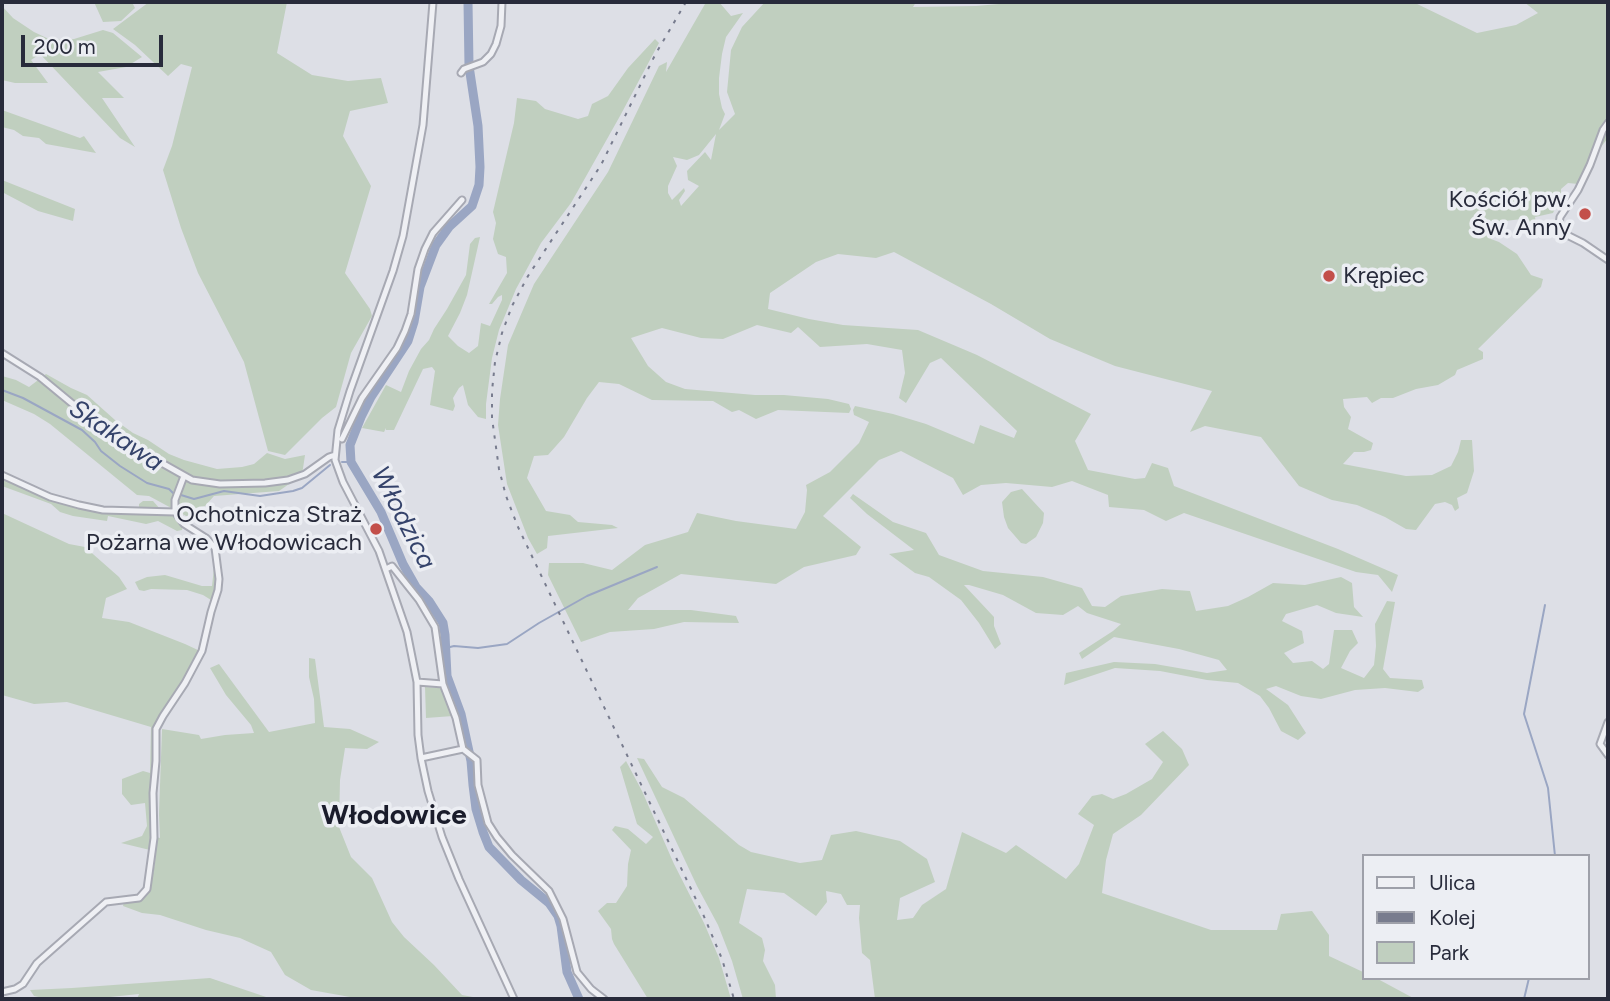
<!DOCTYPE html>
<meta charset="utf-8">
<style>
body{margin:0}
#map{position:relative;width:1610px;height:1001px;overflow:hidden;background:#dddfe6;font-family:Figtree,sans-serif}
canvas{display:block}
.frame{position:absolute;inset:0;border:4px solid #282b3b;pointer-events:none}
.legend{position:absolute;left:1362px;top:854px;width:228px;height:126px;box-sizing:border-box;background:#eceef3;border:2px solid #9ea0a9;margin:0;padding:9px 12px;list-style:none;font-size:21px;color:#282b3b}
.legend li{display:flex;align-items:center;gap:14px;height:35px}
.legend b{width:35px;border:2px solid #9ea0a9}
.scale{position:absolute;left:21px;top:35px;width:142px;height:32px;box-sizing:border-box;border:4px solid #282b3b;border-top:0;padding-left:9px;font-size:21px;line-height:24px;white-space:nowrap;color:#282b3b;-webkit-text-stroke:5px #eceef3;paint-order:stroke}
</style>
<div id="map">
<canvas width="1610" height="1001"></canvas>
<div class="frame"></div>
<ul class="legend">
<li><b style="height:9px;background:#eff0f4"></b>Ulica</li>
<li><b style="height:9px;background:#787c8e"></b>Kolej</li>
<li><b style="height:19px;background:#c0cfbf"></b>Park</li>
</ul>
<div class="scale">200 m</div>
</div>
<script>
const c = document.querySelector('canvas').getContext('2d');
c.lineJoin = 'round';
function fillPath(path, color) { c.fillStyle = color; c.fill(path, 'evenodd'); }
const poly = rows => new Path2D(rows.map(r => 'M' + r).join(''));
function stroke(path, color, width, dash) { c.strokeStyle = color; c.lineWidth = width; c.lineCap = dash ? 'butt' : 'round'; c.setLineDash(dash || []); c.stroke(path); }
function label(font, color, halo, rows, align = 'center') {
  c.font = font + ' Figtree,sans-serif'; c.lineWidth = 7; c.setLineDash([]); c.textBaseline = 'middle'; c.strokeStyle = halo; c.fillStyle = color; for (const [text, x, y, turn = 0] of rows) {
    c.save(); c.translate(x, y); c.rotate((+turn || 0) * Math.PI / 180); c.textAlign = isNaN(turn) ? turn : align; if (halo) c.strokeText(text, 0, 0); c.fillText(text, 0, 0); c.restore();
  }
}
fillPath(poly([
 [94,2,132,2,135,8,121,21,103,22],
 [149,2,287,2,277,53,312,75,348,81,381,78,388,103,350,111,343,136,371,186,345,273,370,309,372,316,351,353,336,407,322,418,285,455,268,451,244,362,198,273,181,228,163,170,172,146,192,67,181,64,168,76,135,45,113,29],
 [703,2,719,2,731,16,743,13,726,37,722,54,719,78,719,94,722,108,725,114,719,130,735,114,727,92,731,50,742,27,765,2,916,2,913,7,976,6,1022,2,1413,2,1477,33,1516,25,1538,13,1524,2,1608,2,1608,138,1597,152,1578,184,1568,183,1561,189,1561,195,1565,201,1562,207,1558,202,1553,213,1535,217,1536,224,1534,227,1522,219,1488,223,1491,239,1499,242,1517,254,1531,275,1543,279,1541,287,1478,349,1483,352,1483,359,1457,370,1455,375,1438,385,1416,389,1393,398,1381,398,1372,403,1367,397,1343,399,1344,407,1351,417,1348,429,1373,443,1371,450,1364,452,1354,452,1343,464,1406,476,1432,475,1451,466,1458,452,1461,440,1472,440,1474,471,1467,493,1457,498,1459,508,1455,511,1452,505,1445,502,1435,504,1416,530,1406,529,1385,517,1357,505,1332,500,1299,486,1261,437,1205,426,1190,432,1212,391,1115,366,1050,339,991,304,894,252,876,258,838,254,816,262,770,293,768,309,809,319,843,325,918,330,977,355,1091,414,1075,441,1088,470,1135,479,1145,478,1152,463,1168,468,1174,486,1338,549,1398,575,1392,592,1378,575,1356,572,1184,513,1166,521,1144,510,1109,507,1108,495,1072,481,1052,487,1006,483,981,485,963,495,953,478,901,451,879,460,823,516,861,547,856,555,804,567,776,584,681,574,638,598,628,610,691,610,736,616,739,623,684,622,654,629,610,632,581,642,548,575,549,563,583,563,612,570,645,545,688,532,697,513,736,521,796,529,805,512,807,490,806,485,830,472,859,443,869,422,854,415,853,410,855,406,893,414,926,424,974,444,980,425,1014,438,1017,431,941,358,930,363,906,403,899,398,905,373,902,350,867,344,820,347,798,327,791,333,757,325,723,339,701,338,662,328,631,338,648,366,666,382,685,389,755,395,784,395,828,399,849,404,851,409,849,413,778,410,756,419,739,410,732,412,713,401,652,400,619,384,599,382,587,398,564,437,548,455,534,456,527,478,546,511,570,515,578,522,612,525,618,528,548,536,547,548,537,554,528,538,507,484,498,425,500,399,508,345,534,284,608,172,659,66,667,62,666,72,705,4],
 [716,134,711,160,705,152,687,171,688,180,699,186,681,206,679,200,685,191,684,188,672,200,668,193,668,186,677,166,673,157,687,160,699,155],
 [2,6,13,18,34,32,51,40,74,39,103,30,113,33,142,57,126,67,98,72,124,98,102,98,135,147,120,138,40,54,31,60,48,83,15,83,2,80],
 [655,39,659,43,620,116,571,203,541,243,516,289,499,330,492,358,486,404,486,419,478,417,468,405,463,385,459,388,453,398,455,406,453,411,430,405,435,371,432,367,423,369,394,430,386,430,386,428,384,432,362,428,386,385,401,392,409,371,421,349,429,340,434,329,447,309,466,275,470,244,475,238,480,237,467,295,460,313,448,336,458,346,469,353,478,346,481,323,490,326,502,300,502,295,498,297,492,304,489,304,507,273,506,257,498,254,493,239,496,223,493,212,514,123,517,98,536,101,545,109,578,119,588,116,592,104,608,96,628,68],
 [2,110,80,138,84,136,96,153,46,144,39,138,23,136,14,130,2,127],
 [2,180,75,209,73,221,38,211,2,192],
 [46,374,71,388,87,395,115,420,133,433,148,440,169,454,184,460,217,469,242,467,254,464,267,453,285,459,305,455,302,475,279,491,214,496,205,506,192,510,188,517,149,496,137,495,50,424,34,414,2,400,2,376,16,380,29,387],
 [2,478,62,503,97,512,139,511,139,504,143,501,153,501,161,510,174,515,183,526,182,530,177,531,158,521,146,524,108,516,107,521,73,516,60,512,51,504,2,486],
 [1022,489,1044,513,1043,523,1036,537,1026,544,1021,543,1008,528,1004,517,1002,502,1011,492],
 [853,494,893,522,926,533,939,555,983,571,1043,577,1082,588,1092,606,1105,607,1121,596,1162,589,1190,591,1196,611,1228,606,1248,597,1273,583,1305,585,1341,577,1352,583,1354,607,1363,617,1336,613,1317,605,1286,614,1282,621,1302,631,1304,643,1284,653,1293,663,1312,661,1323,669,1329,664,1334,630,1352,630,1358,643,1350,651,1341,668,1364,678,1374,665,1376,646,1375,624,1387,601,1395,602,1383,669,1390,678,1422,680,1424,688,1418,692,1385,688,1355,690,1321,699,1301,696,1276,686,1266,689,1288,705,1306,733,1298,740,1281,731,1269,708,1260,696,1238,683,1207,680,1160,671,1115,668,1064,685,1066,673,1114,662,1155,664,1207,673,1227,670,1219,660,1179,649,1114,637,1082,659,1079,653,1113,631,1121,624,1087,613,1078,606,1063,615,1036,613,1003,595,969,585,964,585,994,617,994,626,1001,644,995,649,979,623,961,600,929,577,915,573,889,554,914,550,867,514,850,498],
 [2,513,69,544,85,547,119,577,127,589,106,598,102,618,129,622,185,644,200,651,183,684,162,712,154,727,151,836,150,850,121,843,142,836,147,826,145,803,131,805,122,794,122,779,143,771,150,773,151,727,67,702,34,704,2,695],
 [216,567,216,594,211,600,203,595,187,590,151,589,144,591,139,590,135,582,147,577,165,575,202,586,212,586,214,568],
 [309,658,315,659,324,727,350,729,379,742,367,749,345,748,340,780,339,827,351,857,372,878,392,922,404,937,434,965,462,995,484,999,361,999,311,990,285,975,271,952,240,938,206,930,160,915,142,913,123,906,124,901,140,900,145,897,152,879,155,862,156,837,160,838,159,814,162,729,199,735,201,739,225,735,254,733,251,725,226,695,210,668,219,664,269,732,315,723,314,699,309,677],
 [425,687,440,688,444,690,453,716,426,718],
 [1163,731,1182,749,1189,765,1141,815,1113,834,1106,860,1102,893,1211,930,1277,930,1281,914,1312,911,1329,935,1329,956,1363,972,1363,978,1376,978,1415,999,875,999,870,960,862,953,859,918,860,905,847,905,841,894,826,891,827,902,816,916,784,893,747,889,739,923,762,938,765,950,763,961,775,985,776,999,743,999,732,961,718,925,697,886,637,758,644,759,662,787,684,798,739,845,751,852,800,863,822,860,831,835,856,831,900,841,927,859,935,882,900,898,897,920,913,918,922,905,946,889,962,832,1006,853,1016,845,1066,879,1079,864,1094,825,1078,814,1092,796,1102,794,1113,799,1126,794,1152,779,1163,762,1145,744],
 [626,761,642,791,674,864,704,923,719,958,731,999,648,999,614,944,612,939,611,929,598,911,607,903,616,903,627,886,628,864,631,850,612,830,615,826,628,829,646,844,653,837,637,824,620,767],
 [210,978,272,999,137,999,139,994,91,999,48,999,34,996,30,990,72,988]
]), '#c0cfbf');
stroke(poly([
 [2,390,23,398,82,430,95,442,101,451,120,466,147,483,169,489,173,493],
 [342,462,351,462],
 [181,495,194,499,224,491,260,496,293,491,302,488,330,465],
 [1545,605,1524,714,1548,788,1555,856],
 [446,648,454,646,478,648,507,644,539,623,587,596,657,567],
 [1524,999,1529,978]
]), '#9aa6c3', 2);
stroke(poly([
 [468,2,469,66,478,126,480,167,479,185,472,206,449,227,436,245,420,287,414,322,408,341,371,397,361,417,350,445,351,462,381,512,403,564,416,587,429,601,443,623,445,635,447,676,461,714,471,761,473,785,476,809,483,832,489,847,521,880,549,903,558,916,561,926,567,972,579,999]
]), '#9aa6c3', 9);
const minor = poly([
 [433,2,423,125,403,236,393,271,350,391,338,430,335,460,343,482,379,551,407,632,417,682,418,735,421,758,428,791,442,837,459,879,514,999],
 [461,73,464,69,483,62,491,54,496,44,501,26,502,2],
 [1608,123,1603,130,1590,165,1578,190,1560,217,1559,225,1563,233,1583,243,1608,260],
 [2,353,40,377,86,415,102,426,119,441,144,453,192,480,220,484,265,483,288,480,305,474,329,457,335,455],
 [342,439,362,398,397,348,405,331,411,314,418,269,425,249,433,233,462,200],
 [2,475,50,497,79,505,103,510,175,512],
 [386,569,392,566,419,600,435,627,443,684,456,718,463,749],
 [417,682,443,684],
 [1608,722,1600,744,1608,755],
 [421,758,463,749,477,760,478,785,488,823,497,837,512,855,549,891,563,919,577,972,591,989,604,999],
 [2,992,15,989,23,984,37,963,46,955,106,902,139,898,147,889,154,838,153,793,156,761,156,729,163,716,185,683,202,651,211,612,218,590,219,579,215,548,206,538,184,524,175,512,175,500,184,476]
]);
stroke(minor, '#a7a9b3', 9);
stroke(minor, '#eff0f4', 5);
stroke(poly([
 [686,2,655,55,601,165,528,276,512,306,502,333,495,362,492,391,492,418,499,469,506,496,518,527,703,914,722,959,734,999]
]), '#787c8e', 2, [3.5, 7]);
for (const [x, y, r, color] of [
 [1585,214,7,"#c34f4a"],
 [1329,276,7,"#c34f4a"],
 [376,529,7,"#c34f4a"]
]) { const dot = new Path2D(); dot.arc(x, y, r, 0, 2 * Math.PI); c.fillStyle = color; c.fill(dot); stroke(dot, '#eceef3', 2.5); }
label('24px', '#282b3b', '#eceef3', [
 ["Kościół pw.",1571,200],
 ["Św. Anny",1571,228],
 ["Krępiec",1343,276,"left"],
 ["Ochotnicza Straż",362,515],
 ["Pożarna we Włodowicach",362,543]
], 'right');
label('italic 26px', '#35436b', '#eceef3', [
 ["Skakawa",116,436,34],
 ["Włodzica",403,518,63]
]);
label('bold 28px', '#1a1c2b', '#eceef3', [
 ["Włodowice",394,816]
]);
</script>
